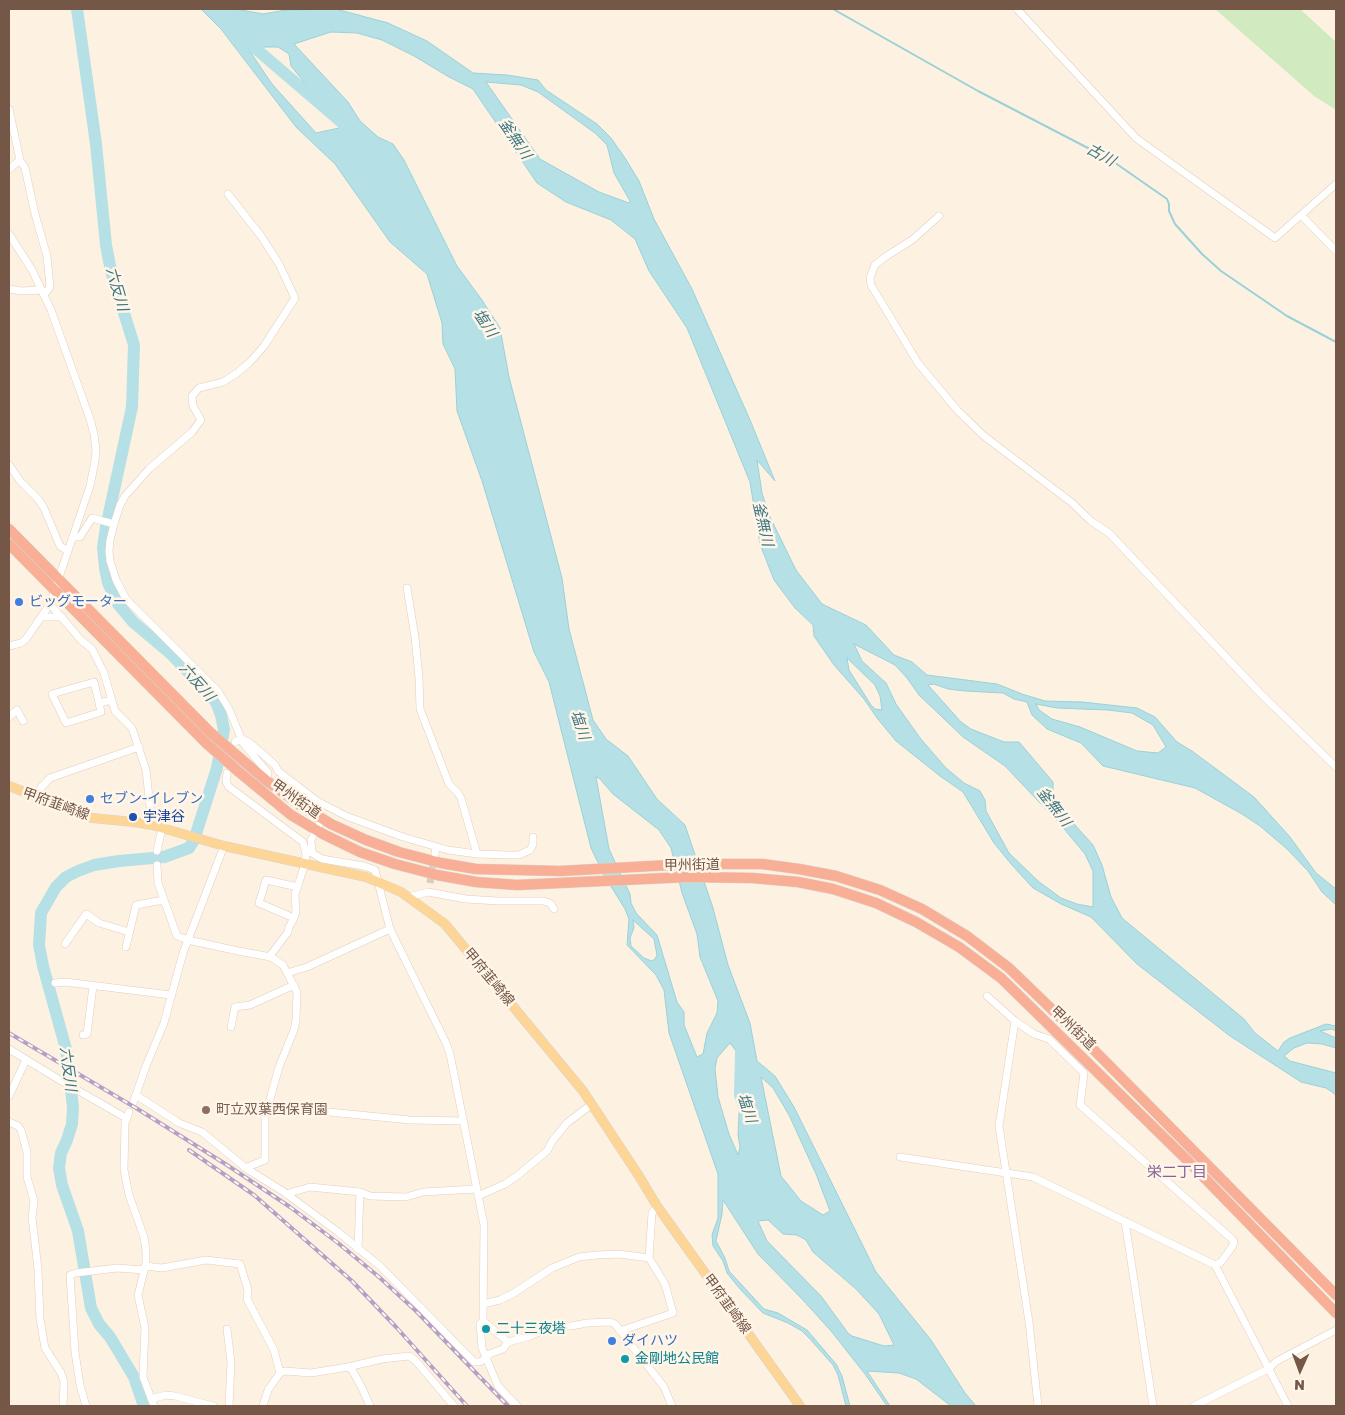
<!DOCTYPE html>
<meta charset="utf-8">
<style>
body{margin:0}
#map{position:relative;width:1345px;height:1415px;overflow:hidden;background:#fdf2e1;font-family:"Golos Text",sans-serif}
canvas{display:block}
.frame{position:absolute;inset:0;border:10px solid #745747;pointer-events:none}
.north{position:absolute;left:1275px;top:1345px;width:50px;height:50px;-webkit-text-stroke:4px #fff5e8;paint-order:stroke;rotate:182deg;font-size:14px;font-weight:700;line-height:20px;text-align:center;color:#745747}
.north::after{content:'';display:block;margin:auto;width:18px;height:22px;background:#745747;clip-path:polygon(50% 0,100% 100%,50% 72%,0 100%)}
</style>
<div id="map">
<canvas width="1345" height="1415"></canvas>
<div class="frame"></div>
<div class="north">N</div>
</div>
<script>
const c = document.querySelector('canvas').getContext('2d');
c.lineJoin = 'round';
function fillPath(path, color) { c.fillStyle = color; c.fill(path, 'evenodd'); }
const poly = rows => new Path2D(rows.map(r => 'M' + r).join(''));
function stroke(path, color, width, dash) { c.strokeStyle = color; c.lineWidth = width; c.lineCap = dash ? 'butt' : 'round'; c.setLineDash(dash || []); c.stroke(path); }
function label(font, color, halo, rows, align = 'center') {
  c.font = font + ' "Golos Text","Noto Sans JP",sans-serif'; c.lineWidth = 5; c.setLineDash([]); c.textBaseline = 'middle'; c.strokeStyle = halo; c.fillStyle = color; for (const [text, x, y, turn = 0] of rows) {
    c.save(); c.translate(x, y); c.rotate((+turn || 0) * Math.PI / 180); c.textAlign = isNaN(turn) ? turn : align; if (halo) c.strokeText(text, 0, 0); c.fillText(text, 0, 0); c.restore();
  }
}
fillPath(poly([
 [1215,9,1300,9,1336,42,1336,110,1314,96]
]), '#d2eabf');
const water = poly([
 [201,9,236,9,263,14,286,10,336,9,388,23,427,41,473,73,507,75,538,80,546,90,597,124,611,138,625,158,639,181,654,219,692,289,750,420,775,481,757,460,762,493,769,515,796,570,822,604,866,625,894,655,912,662,927,675,997,684,1022,694,1045,701,1082,702,1137,708,1155,717,1177,742,1192,751,1254,797,1290,837,1316,873,1336,889,1336,905,1322,892,1308,871,1287,849,1260,826,1242,814,1195,788,1103,766,1081,743,1047,729,1032,715,1027,702,1014,699,1003,693,965,691,948,689,934,684,928,685,961,722,971,729,1004,742,1019,742,1053,782,1053,792,1066,815,1093,845,1102,865,1111,897,1122,918,1244,1019,1255,1033,1278,1051,1284,1042,1290,1038,1326,1024,1336,1026,1336,1031,1331,1029,1320,1031,1336,1038,1336,1048,1322,1044,1307,1043,1294,1048,1284,1056,1290,1061,1336,1073,1336,1095,1326,1088,1301,1082,1230,1036,1137,964,1091,917,1061,904,1033,888,1012,865,994,843,963,792,940,776,896,741,877,718,864,699,834,665,814,636,813,625,795,608,774,580,760,544,750,482,687,328,649,271,635,239,611,220,566,202,537,183,473,89,449,77,414,56,382,40,357,33,331,32,294,44,348,102,360,121,378,137,393,144,404,160,457,266,482,300,500,328,509,377,562,578,569,629,593,720,606,739,628,756,657,799,685,825,713,908,728,965,750,1023,757,1061,775,1076,794,1107,876,1272,931,1340,965,1393,976,1406,951,1406,916,1379,899,1373,867,1371,890,1406,887,1406,865,1374,831,1331,802,1299,758,1254,723,1200,722,1214,716,1241,725,1258,729,1271,764,1309,778,1313,807,1330,836,1364,842,1376,850,1406,846,1406,838,1375,833,1365,810,1339,802,1331,788,1323,763,1313,740,1289,727,1273,723,1261,713,1246,712,1235,718,1218,718,1174,669,1033,664,990,656,975,627,945,629,919,625,909,604,875,591,848,549,682,534,652,482,481,457,411,455,369,443,344,442,323,427,274,390,242,335,164,296,127,221,29,201,9],
 [247,47,278,47,289,54,291,66,304,82,331,110,339,128,316,133,272,84,247,47],
 [486,82,521,85,538,92,595,133,607,145,614,173,630,201,629,203,599,192,540,159,486,82],
 [854,644,895,665,907,678,919,695,963,737,1005,766,1060,824,1085,854,1093,871,1093,907,1077,904,1061,898,1038,881,1009,853,986,811,985,800,980,791,964,783,946,768,920,738,896,704,886,683,862,661,854,644],
 [847,658,875,685,880,696,882,710,875,709,871,705,849,670,847,658],
 [1036,704,1057,708,1108,710,1132,713,1153,725,1166,747,1158,753,1137,751,1080,727,1052,719,1039,710,1036,704],
 [596,777,599,778,613,794,659,830,671,848,682,893,697,934,700,957,718,1001,717,1013,707,1033,703,1054,697,1057,684,1025,684,1012,677,1002,657,935,636,913,631,903,630,894,609,849,596,777],
 [633,920,654,939,657,955,655,959,652,961,644,958,631,946,630,938,634,928,633,920],
 [730,1043,736,1051,745,1081,745,1093,740,1106,739,1114,738,1135,740,1147,738,1155,729,1134,718,1097,715,1069,717,1058,730,1043],
 [761,1077,773,1088,789,1115,816,1174,830,1211,823,1215,801,1201,781,1176,761,1077],
 [768,1220,783,1234,797,1235,806,1240,813,1252,856,1289,879,1314,894,1345,884,1346,852,1336,848,1333,821,1296,767,1241,758,1221,768,1220]
]);
fillPath(water, '#b5e0e6');
stroke(water, '#9bd0d8', 1);
stroke(poly([
 [833,9,978,91,1111,160,1167,199,1169,204,1169,211,1175,224,1202,254,1221,271,1287,316,1336,342]
]), '#9bd0d8', 2);
stroke(poly([
 [77,9,96,144,106,245,111,271,134,345,132,407,106,527,103,548,105,568,108,583,118,604,133,622,171,654,205,689,216,702,221,715,224,730,217,768,194,840,189,848,164,857,119,861,94,865,78,871,66,877,56,887,41,913,39,945,43,966,66,1049,73,1107,72,1124,67,1140,61,1153,59,1168,62,1185,78,1231,91,1308,99,1324,110,1337,134,1377,144,1406],
 [241,36,346,126],
 [741,1053,740,1095,747,1114]
]), '#b5e0e6', 12);
stroke(poly([
 [430,883,434,857]
]), '#dbcbba', 7, [7, 3.5]);
const minor = poly([
 [1017,9,1136,138,1275,238,1336,184],
 [9,109,20,160,9,169],
 [20,160,25,168,35,214,47,256,50,287,44,295],
 [228,194,261,236,279,264,295,298,264,346,250,362,237,373,223,382,199,388,192,396,193,406,201,420,192,432,149,469,125,496,120,505,114,524,110,540,109,551,110,561,116,580,126,599,218,691,229,709,243,743,268,773,267,781],
 [1301,215,1336,251],
 [939,216,912,240,885,257,875,265,870,278,871,285,918,363,958,411,984,436,1071,502,1091,521,1109,533,1260,693,1336,767],
 [9,234,32,270,51,310,90,419,94,434,96,450,95,461,90,486,50,604,26,639,21,643,9,646],
 [9,289,21,291,41,290],
 [9,465,21,482,38,499,44,508,60,546,68,551],
 [73,537,80,537,92,518,114,524],
 [407,588,415,637,419,678,420,709,449,784,458,793,461,798,477,854],
 [50,604,81,640,92,649,104,673,115,711,132,728,146,770,152,825],
 [41,617,62,617],
 [99,703,94,682,52,694,66,723,101,712,99,703,112,700],
 [9,717,17,710,23,721],
 [242,739,250,743,275,765,278,771,317,801,346,816,403,837,448,850,477,854,509,855,519,855,530,850,533,844,533,837],
 [235,742,241,739],
 [227,773,226,782,229,787,303,842,306,854,305,864,295,894,296,912,293,920,289,927,288,932,269,957],
 [33,796,50,778,139,747],
 [322,819,311,840,312,853,322,859,364,866,375,870,390,929,446,1043,450,1054,484,1225,483,1321,480,1324,482,1348,498,1386,517,1406],
 [157,851,162,828],
 [435,854,436,847],
 [157,865,158,883,177,936,188,940,238,951,271,957,283,965,297,992,296,1020,294,1030,279,1067,268,1106,265,1110,265,1160,245,1168],
 [409,897,428,892,466,899,498,901,543,901,550,903,554,909],
 [294,918,259,903,266,880,298,887],
 [65,944,86,914,99,923,129,932],
 [126,947,136,905,164,900],
 [287,973,307,967,390,929],
 [55,983,65,982,171,995],
 [987,996,1015,1021,1034,1034,1049,1039,1084,1073,1080,1105,1232,1239,1234,1242,1232,1247,1221,1262,1215,1265],
 [1015,1021,999,1126,1029,1322,1038,1406],
 [231,1027,235,1007,250,1005,294,985],
 [83,1035,87,1034,93,986],
 [9,1049,58,1079,126,1118],
 [136,1095,179,1123,202,1132,247,1169,284,1192,338,1232,380,1266,474,1362,479,1362,486,1359,489,1354,503,1349,508,1342],
 [9,1096,26,1060],
 [133,1103,146,1066,164,1023,183,953,224,846],
 [268,1106,410,1120,463,1121],
 [129,1112,125,1123,124,1170,129,1195,144,1237,146,1251,146,1263,138,1295,145,1328,143,1377,154,1406],
 [9,1122,18,1126,21,1130,27,1152,27,1177,34,1201,32,1217,38,1269,40,1319,45,1348,61,1373,64,1382,63,1406],
 [900,1157,1033,1177,1215,1265,1288,1406],
 [286,1194,310,1187,360,1192,370,1196,406,1197,423,1192,477,1189],
 [478,1196,505,1184,517,1176,547,1151,553,1140,567,1123,592,1104],
 [1125,1221,1153,1406],
 [358,1249,360,1192],
 [145,1266,162,1268,206,1260,240,1264,248,1290,247,1299,274,1350,280,1373],
 [483,1304,500,1300,514,1293,552,1268,579,1257,597,1255,619,1254,649,1258],
 [483,1321,508,1342,530,1336,553,1326,571,1326,587,1323,610,1322,615,1324,664,1387,672,1406],
 [227,1329,231,1362,229,1406],
 [620,1331,673,1313,665,1284,649,1258,652,1213,657,1206],
 [348,1367,382,1359,409,1356,415,1360,454,1406],
 [151,1399,166,1395,175,1396,213,1406],
 [86,1406,80,1385,75,1352,70,1275,76,1273,117,1268,144,1270],
 [263,1406,268,1390,280,1373,285,1371,311,1373,348,1367,352,1370,361,1386,370,1406],
 [1194,1406,1268,1369,1277,1361,1336,1330]
]);
const major = poly([
 [9,786,92,818,134,822,152,825,224,846,366,877,401,892,445,924,583,1091,639,1176,657,1206,800,1406]
]);
const highway = poly([
 [9,529,211,733],
 [9,544,206,743],
 [241,759,267,781,300,805,331,824,366,840,399,852,441,863,476,869,560,871,688,864,762,864,799,869,836,876,880,890,922,909,967,936,1009,968,1092,1048,1336,1295],
 [239,772,291,815,323,834,360,852,395,864,437,875,476,882,517,885,688,877,752,878,798,882,833,889,876,903,916,922,959,947,1001,978,1188,1161,1336,1313]
]);
stroke(minor, '#e1cdbd', 8);
stroke(major, '#dbd3cf', 10);
stroke(highway, '#dbd3cf', 11);
stroke(minor, '#fff', 7);
stroke(major, '#fdd697', 9);
stroke(highway, '#f9ae96', 10);
const rail = poly([
 [9,1033,136,1108,227,1165,290,1207,338,1243,379,1277,416,1311,508,1406],
 [189,1150,254,1195,352,1281,396,1327,467,1406]
]);
stroke(rail, '#b4a0c6', 4);
stroke(rail, '#fff5e8', 2, [5.5]);
const highwayBridge = poly([
 [211,733,241,759],
 [206,743,239,772]
]);
stroke(highwayBridge, '#dbd3cf', 11, []);
stroke(highwayBridge, '#f9ae96', 10);
for (const [x, y, r, color] of [
 [19,602,5,"#3f7fe0"],
 [90,799,5,"#3f7fe0"],
 [133,817,5,"#1a4fb4"],
 [206,1110,5,"#8d6e63"],
 [486,1329,5,"#0f9aa8"],
 [612,1341,5,"#3f7fe0"],
 [625,1359,5,"#0f9aa8"]
]) { const dot = new Path2D(); dot.arc(x, y, r, 0, 2 * Math.PI); c.fillStyle = color; c.fill(dot); stroke(dot, '#fff5e8', 2); }
label('14px', '#366cbe', '#fff5e8', [
 ["ビッグモーター",29,602],
 ["セブン-イレブン",100,799],
 ["ダイハツ",622,1341]
], 'left');
label('14px', '#745747', '#fff5e8', [
 ["甲州街道",296,799,35],
 ["甲府韮崎線",56,804,20],
 ["甲州街道",692,865,-1],
 ["甲府韮崎線",489,977,50],
 ["甲州街道",1073,1028,44],
 ["甲府韮崎線",727,1304,54]
]);
label('14px', '#164399', '#fff5e8', [
 ["宇津谷",143,817]
], 'left');
label('14px', '#785e54', '#fff5e8', [
 ["町立双葉西保育園",216,1110]
], 'left');
label('14px', '#0d838f', '#fff5e8', [
 ["二十三夜塔",496,1329],
 ["金剛地公民館",635,1359]
], 'left');
label('italic 15px', '#3e7782', '#fff5e8', [
 ["釜無川",515,139,56],
 ["古川",1101,155,29],
 ["六反川",117,289,74],
 ["塩川",485,323,56],
 ["釜無川",763,524,77],
 ["六反川",197,682,49],
 ["塩川",580,725,71],
 ["釜無川",1054,807,52],
 ["六反川",68,1069,82],
 ["塩川",747,1108,72]
]);
label('15px', '#856398', '#fff5e8', [
 ["栄二丁目",1177,1172]
]);
</script>
